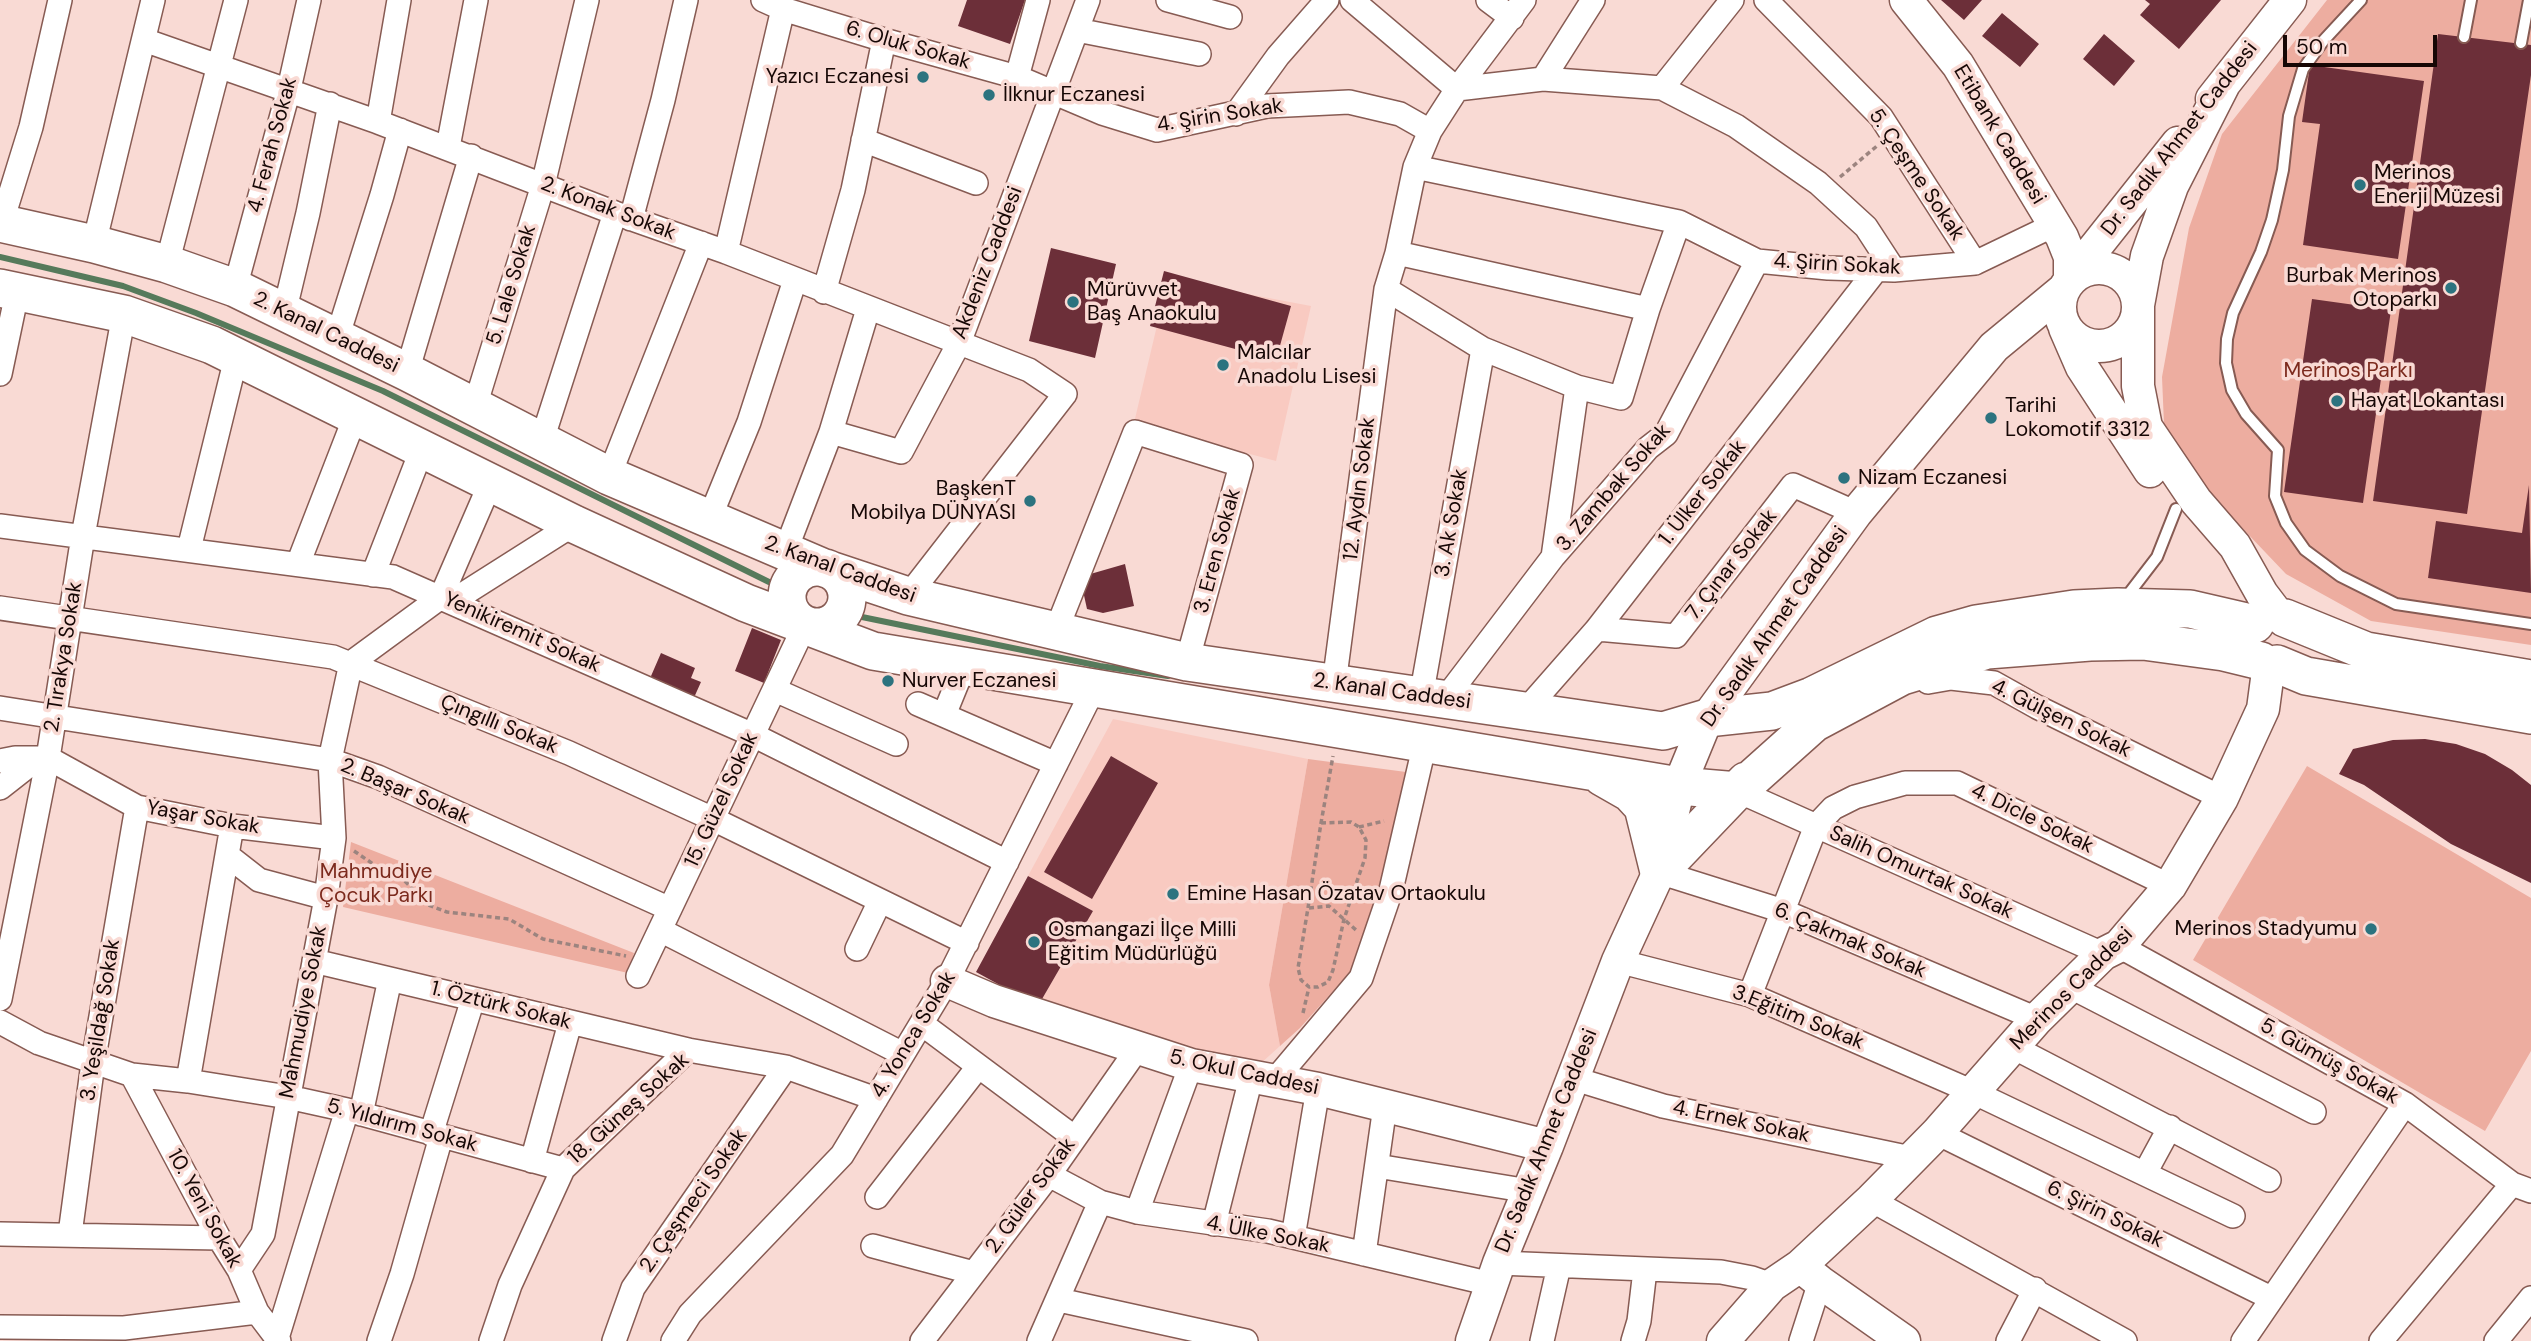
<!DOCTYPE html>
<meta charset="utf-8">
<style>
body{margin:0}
#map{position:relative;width:2531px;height:1341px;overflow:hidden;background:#f9dad4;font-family:"DM Sans",sans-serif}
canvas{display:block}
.scale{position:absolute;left:2283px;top:35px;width:154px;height:32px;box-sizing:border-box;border:4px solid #160705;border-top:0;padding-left:9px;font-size:21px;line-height:24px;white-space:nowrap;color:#160705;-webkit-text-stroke:5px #f9dad4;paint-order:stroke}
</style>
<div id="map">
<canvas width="2531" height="1341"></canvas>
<div class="scale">50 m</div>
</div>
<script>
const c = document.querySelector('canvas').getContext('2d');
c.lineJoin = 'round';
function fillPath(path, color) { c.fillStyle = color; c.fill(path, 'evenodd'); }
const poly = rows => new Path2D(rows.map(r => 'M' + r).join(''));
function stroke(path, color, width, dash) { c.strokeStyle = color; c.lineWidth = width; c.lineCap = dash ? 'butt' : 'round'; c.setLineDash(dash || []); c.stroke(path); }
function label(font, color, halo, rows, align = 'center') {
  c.font = font + ' "DM Sans",sans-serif'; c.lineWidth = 7; c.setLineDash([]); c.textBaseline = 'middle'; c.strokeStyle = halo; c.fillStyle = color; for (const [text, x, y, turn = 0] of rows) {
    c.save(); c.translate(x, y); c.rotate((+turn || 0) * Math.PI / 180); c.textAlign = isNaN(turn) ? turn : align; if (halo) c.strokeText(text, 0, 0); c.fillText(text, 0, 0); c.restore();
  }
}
fillPath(poly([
 [1168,279,1311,306,1276,461,1134,423],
 [1113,719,1308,759,1269,985,1280,1046,1259,1065,1038,1006,1093,911,1028,876]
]), '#f9cac1');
fillPath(poly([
 [2327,0,2531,0,2531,645,2371,621,2286,574,2204,488,2164,424,2162,377,2189,228,2222,134],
 [1308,759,1406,772,1379,886,1364,938,1351,971,1300,1028,1280,1046,1269,985],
 [2307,766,2531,898,2531,1051,2485,1131,2193,960],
 [351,842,634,953,628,973,343,907]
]), '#edada0');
stroke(poly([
 [0,257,123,286,196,313,383,391,769,582],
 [862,617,1100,666,1168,676]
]), '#567a5b', 6);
fillPath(poly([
 [967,0,1025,0,1010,44,958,26],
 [1941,0,1982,0,1964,20],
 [2145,0,2221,0,2179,49,2140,15,2150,4],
 [2002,13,2039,44,2020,67,1982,36],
 [2104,34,2135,61,2114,86,2083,59],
 [2438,34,2531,45,2531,75,2467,514,2373,501],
 [2310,65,2424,81,2398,259,2303,245,2320,124,2302,122],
 [1051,248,1116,264,1095,358,1029,341],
 [1164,271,1291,306,1276,360,1150,326],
 [2312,299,2391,310,2363,503,2284,492],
 [2529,485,2531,593,2428,578,2436,521,2522,533],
 [1125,564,1134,606,1103,613,1087,609,1080,577],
 [752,628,781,640,764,683,735,671],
 [661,653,695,668,691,678,701,682,692,702,648,683],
 [2425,739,2456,744,2485,754,2512,770,2531,785,2531,883,2451,844,2364,785,2339,774,2353,749,2393,740],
 [1111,756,1158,783,1092,899,1044,872],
 [1028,876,1093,911,1038,1006,976,972]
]), '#6c2f39');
const lane = poly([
 [2361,0,2324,40,2303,69,2289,116,2283,170,2272,220,2261,252,2233,313,2227,339,2226,363,2232,390,2246,414,2278,450,2275,496,2286,523,2305,550,2340,576,2396,604,2531,624],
 [2464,37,2471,0],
 [2521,43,2529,0],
 [2124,600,2157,557,2176,509]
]);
const street = poly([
 [763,0,783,9,884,40,1017,77,1102,113,1157,130,1267,106,1349,102,1400,114,1430,131],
 [1168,0,1230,17],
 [1352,0,1457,89,1543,79,1662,88,1736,126,1818,183,1866,227,1894,270],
 [1488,0,1512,18],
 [1766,0,1881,117,1975,263],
 [1077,30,1199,54],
 [144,40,378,122,615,213,726,252,1029,370,1065,394,908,596],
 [1017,77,1038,0],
 [1543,79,1593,0],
 [1662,88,1732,0],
 [1236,114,1278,56,1327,0],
 [378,122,399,0],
 [863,140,976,183],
 [448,147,476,0],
 [1415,167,1679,222,1757,261,1828,268,1894,270,1975,263,2054,225],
 [631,219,663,100,686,0],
 [1,224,31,127,60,0],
 [94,244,153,0],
 [726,252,783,9],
 [1397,253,1648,309],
 [167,264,236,0],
 [235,288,289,89,309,0],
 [1386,289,1483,349,1577,387,1621,398,1648,309,1679,222],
 [824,292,853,190,884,40],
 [284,313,308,213,330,104],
 [337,338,382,195,400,130],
 [407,372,471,156],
 [0,374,17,293],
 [475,406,543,185,587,0],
 [831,432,901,452,959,343,1088,0],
 [542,440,615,213],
 [609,476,701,243],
 [709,520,749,422,795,280],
 [0,526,393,577,753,735,1007,862],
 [189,549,236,358],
 [785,552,831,432,868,309],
 [1553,557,1577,387],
 [298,564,355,417],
 [373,575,422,449],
 [451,602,574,524],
 [0,608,333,657,569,753,713,819,967,943],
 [1597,629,1676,636,1793,485,1856,513],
 [1056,631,1135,432,1241,465,1187,662],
 [1928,682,1951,678,1994,683,2037,707,2222,798],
 [1334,684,1386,289,1397,253,1415,167,1430,131,1457,89,1524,0],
 [775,690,896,744],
 [1421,697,1483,349],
 [1445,699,1553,557,1648,448,1666,434,1757,261],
 [918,704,1056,764],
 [0,708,330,760,378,777,670,909],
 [1525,711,1597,629,1876,270],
 [944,715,964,666],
 [0,761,15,758,48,758,137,807,232,826,334,838],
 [0,788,37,759],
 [1738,791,2103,954],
 [227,855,259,880,326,898],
 [1659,872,1783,911,2037,1019],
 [660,930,903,1054],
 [2119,946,2405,1104,2512,1184,2531,1191],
 [857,949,880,901],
 [314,961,688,1050],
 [1618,961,1750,995,1973,1092,2233,1216],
 [638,976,805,625],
 [2069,986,2314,1112],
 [1750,995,1816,826,1833,808,1855,797,1905,783,1957,783,2170,886],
 [0,999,48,758,83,536,124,314],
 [0,1022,39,1043,132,1075,188,1081,288,1097,347,1110,563,1169],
 [922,1024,1075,1138],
 [2013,1047,2269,1180],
 [132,1075,219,1238,239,1270,257,1312,279,1341],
 [1572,1078,1663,1106,1911,1158],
 [1275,1080,1361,978,1391,890,1425,743],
 [188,1081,232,826],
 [361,1114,390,979],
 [1937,1133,2271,1298],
 [431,1134,473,999],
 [532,1161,570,1023],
 [1377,1166,1529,1191],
 [2145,1173,2170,1127],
 [1049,1175,1100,1202,1137,1212,1268,1231,1491,1284],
 [877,1197,978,1067],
 [1871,1200,2125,1341],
 [1137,1212,1191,1065],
 [1214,1224,1251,1078],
 [0,1234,219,1238],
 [70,1234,93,1063,137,807],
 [1293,1237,1318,1089],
 [873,1246,974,1273],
 [1364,1254,1385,1106],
 [1499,1263,1721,1272,1752,1278,1772,1285],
 [239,1270,263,1234,326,898,334,838,330,760,351,663,441,597,490,484],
 [1059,1300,1246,1341],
 [0,1327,124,1328,257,1312],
 [277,1338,347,1110],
 [379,1341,402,1274,441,1137],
 [491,1341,510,1285,563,1169,688,1050,786,1067,876,1099],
 [614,1341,633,1288,786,1067],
 [673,1341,690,1314,842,1155,947,981,1094,688],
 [922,1341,1049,1175,1138,1048],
 [1039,1341,1100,1202],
 [1542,1341,1559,1266],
 [1633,1341,1639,1321,1645,1270],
 [1801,1341,1820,1282],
 [2008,1341,2035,1289],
 [2243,1341,2405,1104],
 [2381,1341,2512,1184],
 [2496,1341,2531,1298]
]);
const secondary = poly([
 [1906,0,1958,65,2062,237,2070,257,2070,279],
 [2224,84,2172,186,2147,256,2138,305,2138,386,2146,427,2196,501,2235,546,2262,594,2278,615],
 [2212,99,2290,0],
 '2060 307a39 39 0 1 1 78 0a39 39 0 1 1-78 0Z',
 [2070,279,2178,143],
 [2065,328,2082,367,2150,471],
 [947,981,994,1001,1191,1065,1318,1089,1547,1146],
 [1800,1266,1871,1200,1937,1133,2037,1019,2103,954,2119,946,2170,886,2222,798,2263,709,2269,664],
 [1472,1341,1499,1263,1547,1146,1618,961,1659,872,1679,786,1707,718,1856,513,1994,347,2063,290],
 [1723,1341,1772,1285,1800,1266,1820,1282,1904,1341]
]);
const primary = poly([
 [0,223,94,244,167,264,235,288,407,372,609,476,824,568,908,596,1187,662,1663,731,1707,718,1772,711,1812,696,1937,635,1976,624,2074,609,2118,607,2190,609,2255,624],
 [0,288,124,314,212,345,574,524,746,603,873,651,1679,786,1738,791,1814,723,1902,676,1987,650,2090,642,2143,641,2224,652,2261,661],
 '787 597a30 30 0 1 1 60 0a30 30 0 1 1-60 0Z',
 [2285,618,2366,651,2531,679],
 [2277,664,2306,676,2531,715],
 [1602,777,1630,793,1643,807,1659,872],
 [1659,872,1746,781]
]);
stroke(lane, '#875b53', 14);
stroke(street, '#875b53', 26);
stroke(secondary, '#875b53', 35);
stroke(primary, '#875b53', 40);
stroke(poly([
 [1840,177,1877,146],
 [1321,823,1351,822,1359,827,1366,840,1365,858,1344,919,1333,970,1328,982,1318,987,1309,987,1301,980,1298,968,1308,908,1321,823,1333,756],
 [1359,827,1384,821],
 [354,851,379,868,401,877,428,905,447,912,509,919,543,939,626,956],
 [1309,908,1329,906,1356,930],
 [1303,1013,1309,987]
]), '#9c847f', 3.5, [5, 3.5]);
stroke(lane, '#fff', 10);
stroke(street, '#fff', 23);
stroke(secondary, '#fff', 32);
stroke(primary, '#fff', 37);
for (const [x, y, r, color] of [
 [923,77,7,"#2c737f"],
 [989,95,7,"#2c737f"],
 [2360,185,7,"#2c737f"],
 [2451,288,7,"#2c737f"],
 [1073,302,7,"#2c737f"],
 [1223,365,7,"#2c737f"],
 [2337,401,7,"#2c737f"],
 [1991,418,7,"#2c737f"],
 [1844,478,7,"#2c737f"],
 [1030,501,7,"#2c737f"],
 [888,681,7,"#2c737f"],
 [1173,894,7,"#2c737f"],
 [2371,929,7,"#2c737f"],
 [1034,942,7,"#2c737f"]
]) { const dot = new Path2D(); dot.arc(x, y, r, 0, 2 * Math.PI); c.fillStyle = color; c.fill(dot); stroke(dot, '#f9dad4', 2.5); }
label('21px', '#160705', '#f9dad4', [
 ["6. Oluk Sokak",908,46,16],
 ["4. Şirin Sokak",1220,116,-9],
 ["Etibank Caddesi",1999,135,59],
 ["Dr. Sadık Ahmet Caddesi",2180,139,-52],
 ["4. Ferah Sokak",273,145,-75],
 ["5. Çeşme Sokak",1916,175,56],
 ["2. Konak Sokak",608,209,21],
 ["Akdeniz Caddesi",988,263,-69],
 ["4. Şirin Sokak",1837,265,3],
 ["5. Lale Sokak",512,285,-73],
 ["2. Kanal Caddesi",326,333,26],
 ["3. Zambak Sokak",1614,488,-49],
 ["12. Aydın Sokak",1360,489,-83],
 ["1. Ülker Sokak",1703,493,-52],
 ["3. Ak Sokak",1452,523,-80],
 ["3. Eren Sokak",1218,551,-75],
 ["7. Çınar Sokak",1732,565,-52],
 ["2. Kanal Caddesi",840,570,20],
 ["Dr. Sadık Ahmet Caddesi",1775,627,-55],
 ["Yenikiremit Sokak",522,633,24],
 ["2. Tırakya Sokak",64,657,-81],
 ["2. Kanal Caddesi",1392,692,8],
 ["4. Gülşen Sokak",2061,719,26],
 ["Çıngıllı Sokak",499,725,22],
 ["2. Başar Sokak",405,792,23],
 ["15. Güzel Sokak",722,800,-65],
 ["Yaşar Sokak",203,818,10],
 ["4. Dicle Sokak",2032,819,26],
 ["Salih Omurtak Sokak",1921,873,24],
 ["6. Çakmak Sokak",1850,941,23],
 ["Merinos Caddesi",2072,989,-45],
 ["1. Öztürk Sokak",501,1006,14],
 ["Mahmudiye Sokak",304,1012,-79],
 ["3.Eğitim Sokak",1798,1018,22],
 ["3. Yeşildağ Sokak",101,1020,-81],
 ["4. Yonca Sokak",914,1035,-59],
 ["5. Gümüş Sokak",2329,1062,29],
 ["5. Okul Caddesi",1244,1073,12],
 ["18. Güneş Sokak",629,1109,-42],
 ["4. Ernek Sokak",1741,1122,12],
 ["5. Yıldırım Sokak",402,1126,15],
 ["Dr. Sadık Ahmet Caddesi",1547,1141,-68],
 ["2. Güler Sokak",1031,1196,-54],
 ["2. Çeşmeci Sokak",694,1201,-55],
 ["10. Yeni Sokak",204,1209,61],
 ["6. Şirin Sokak",2105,1215,26],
 ["4. Ülke Sokak",1268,1235,11]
]);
label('21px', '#160705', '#f9dad4', [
 ["Yazıcı Eczanesi",909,77,"right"],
 ["İlknur Eczanesi",1003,95],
 ["Merinos",2374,173],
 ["Enerji Müzesi",2374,197],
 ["Burbak Merinos",2437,276,"right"],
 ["Otoparkı",2437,300,"right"],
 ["Mürüvvet",1087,290],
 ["Baş Anaokulu",1087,314],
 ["Malcılar",1237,353],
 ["Anadolu Lisesi",1237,377],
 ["Hayat Lokantası",2351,401],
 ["Tarihi",2005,406],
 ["Lokomotif 3312",2005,430],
 ["Nizam Eczanesi",1858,478],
 ["BaşkenT",1016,489,"right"],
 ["Mobilya DÜNYASI",1016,513,"right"],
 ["Nurver Eczanesi",902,681],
 ["Emine Hasan Özatav Ortaokulu",1187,894],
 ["Merinos Stadyumu",2357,929,"right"],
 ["Osmangazi İlçe Milli",1048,930],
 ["Eğitim Müdürlüğü",1048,954]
], 'left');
label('21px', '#7c2a1d', '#f9dad4', [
 ["Merinos Parkı",2348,371],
 ["Mahmudiye",376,872],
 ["Çocuk Parkı",376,896]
]);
</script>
